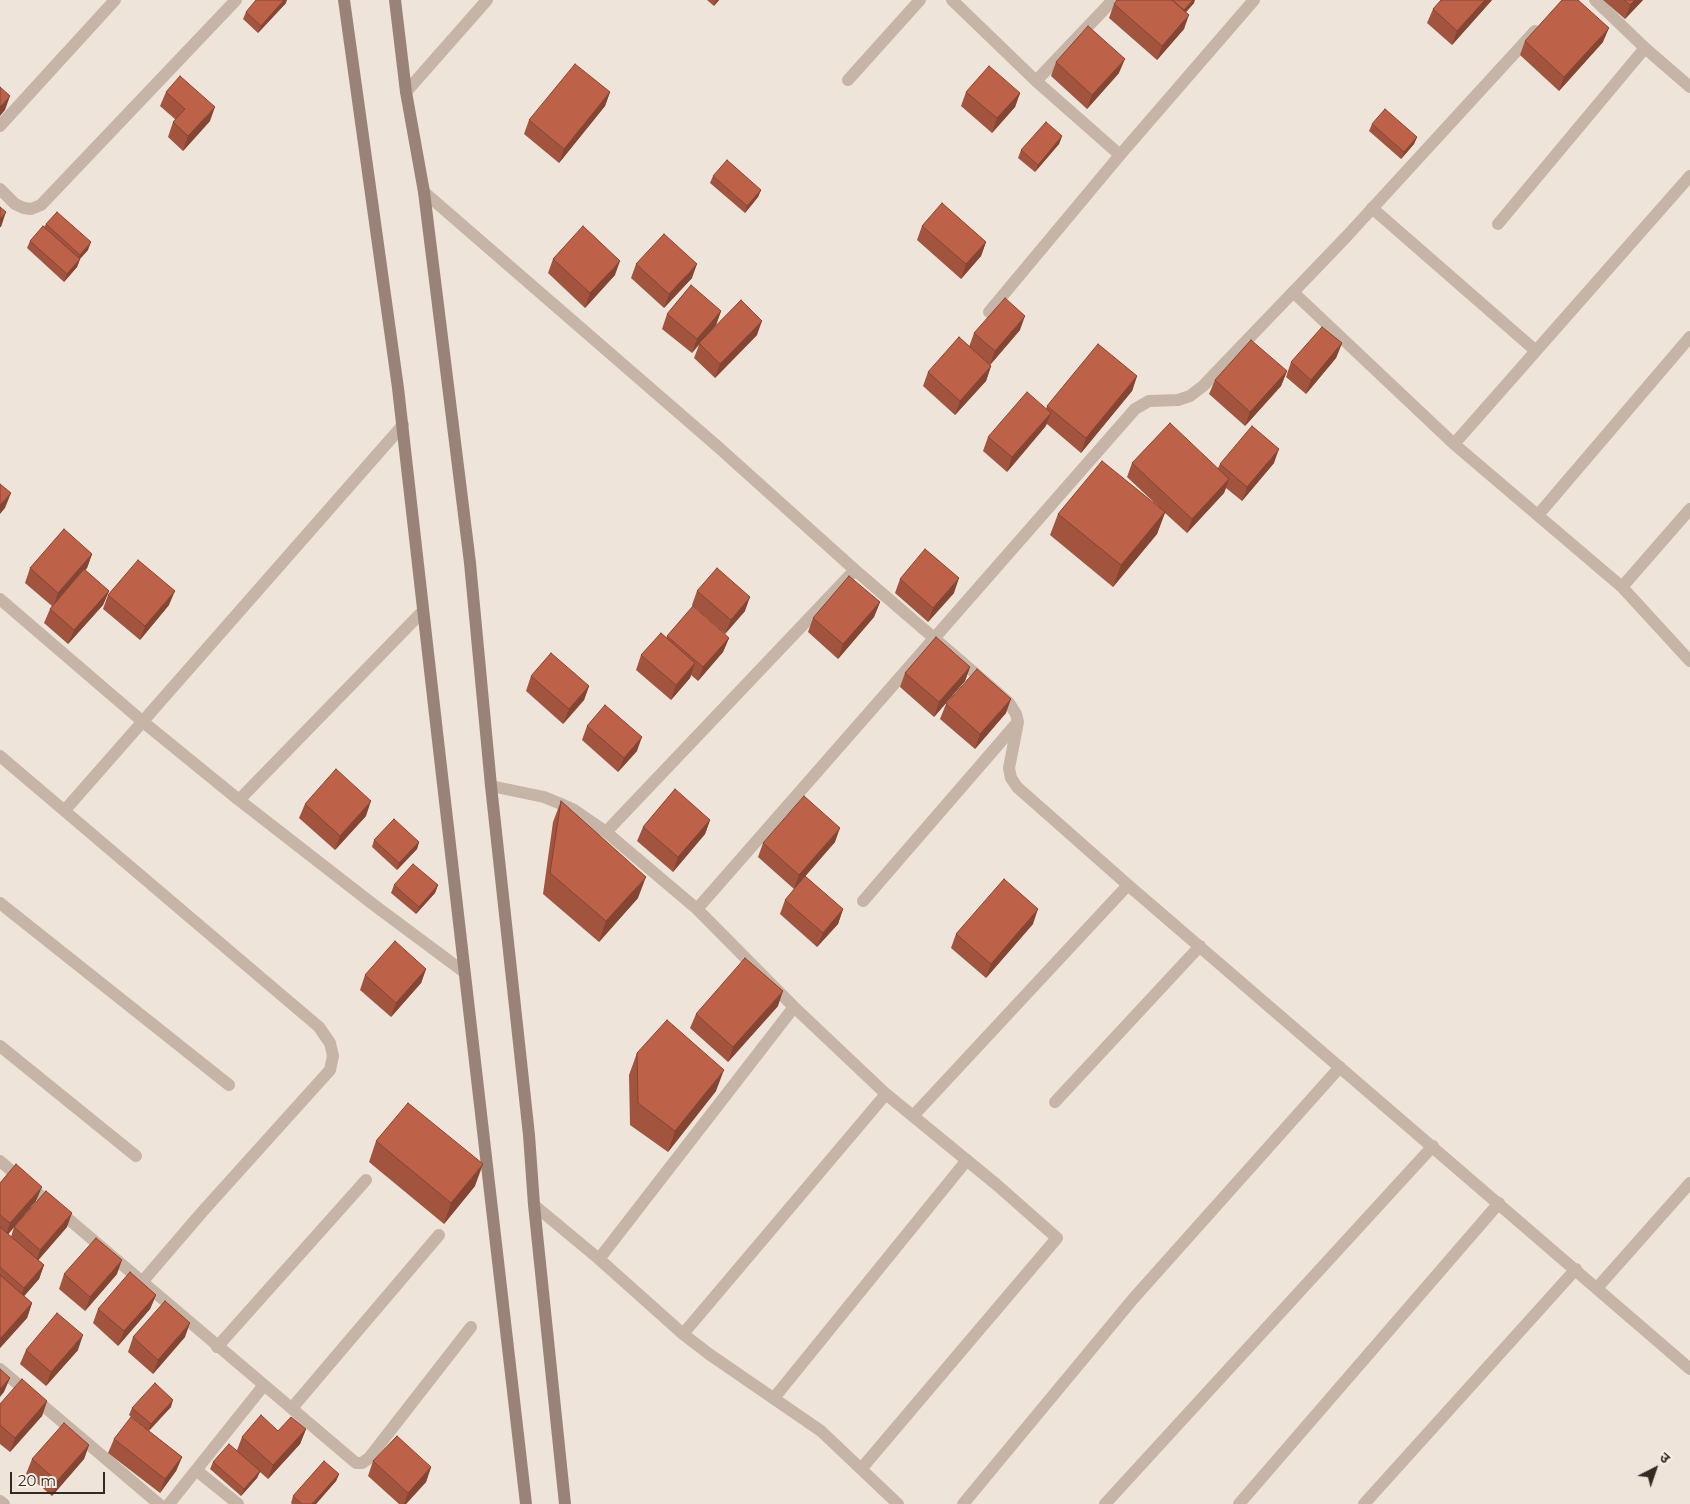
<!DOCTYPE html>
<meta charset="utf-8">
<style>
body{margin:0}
#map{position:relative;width:1690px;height:1504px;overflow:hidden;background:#efe4d9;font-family:Montserrat,"Noto Sans Devanagari",sans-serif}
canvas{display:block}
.north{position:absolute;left:1630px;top:1444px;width:50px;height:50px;-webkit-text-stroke:4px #f7eee5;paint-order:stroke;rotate:41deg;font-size:14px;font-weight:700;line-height:20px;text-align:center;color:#332a26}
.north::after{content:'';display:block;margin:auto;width:18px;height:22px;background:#332a26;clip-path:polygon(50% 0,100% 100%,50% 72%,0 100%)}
.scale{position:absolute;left:10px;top:1472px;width:95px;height:22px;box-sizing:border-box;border:2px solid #332a26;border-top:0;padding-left:6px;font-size:15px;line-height:18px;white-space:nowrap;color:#332a26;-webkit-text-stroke:4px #f7eee5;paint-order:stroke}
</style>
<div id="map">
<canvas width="1690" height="1504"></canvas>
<div class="north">उ</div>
<div class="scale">20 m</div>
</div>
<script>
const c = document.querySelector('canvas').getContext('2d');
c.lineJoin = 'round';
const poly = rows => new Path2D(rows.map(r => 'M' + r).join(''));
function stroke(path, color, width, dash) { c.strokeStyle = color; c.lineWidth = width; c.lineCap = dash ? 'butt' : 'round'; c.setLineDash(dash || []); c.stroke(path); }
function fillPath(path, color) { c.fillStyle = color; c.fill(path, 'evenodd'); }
stroke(poly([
 [952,0,1036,81],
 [1113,0,1036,81,1120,155],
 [1595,0,1645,48,1690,87],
 [848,80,920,0],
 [406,92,487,0],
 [0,126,115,0],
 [0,189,15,204,24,208,31,209,41,205,236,0],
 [424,192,717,446,855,570,999,694,1009,703,1016,714,1018,722,1009,768,1011,778,1017,787,1128,885,1690,1369],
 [1372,208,1536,351],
 [1498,224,1645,48],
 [1293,292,1454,444,1622,587,1690,661],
 [989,312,1120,155,1254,0],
 [1454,444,1690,176],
 [1538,515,1690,337],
 [1622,587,1690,509],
 [0,599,142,721,239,800,374,905,464,972],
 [0,756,319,1027,330,1043,333,1056,330,1070,203,1211,142,1282],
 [491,786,544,797,561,804,574,810,606,832,697,909,794,1007,886,1094,997,1185,1057,1238,861,1469],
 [239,800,423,611],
 [65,810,403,425],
 [606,832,855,570],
 [863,901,1017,723],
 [0,903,229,1085],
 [697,909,1135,409,1149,401,1178,400,1190,396,1203,386,1346,237,1535,31],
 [0,1046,136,1156],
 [1055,1102,1200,946],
 [913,1116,1128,885],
 [0,1161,356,1463,362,1463,369,1458,471,1327],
 [534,1205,599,1259,683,1334,709,1354,821,1431,898,1504],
 [599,1259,794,1007],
 [1597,1288,1690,1183],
 [683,1334,886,1094],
 [217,1347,366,1180],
 [0,1369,159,1504],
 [774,1398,967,1160],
 [292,1408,439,1235],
 [196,1470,238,1504],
 [0,1501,4,1504],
 [169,1504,264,1385],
 [963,1504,1133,1299,1340,1067],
 [1105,1504,1433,1146],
 [1239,1504,1499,1203],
 [1364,1504,1576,1269]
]), '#c6b4a6', 12);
stroke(poly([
 [344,0,398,388,437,732,526,1504],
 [395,0,406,92,424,192,470,563,491,786,529,1135,534,1205,565,1504]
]), '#998378', 12);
fillPath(poly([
 [707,0,719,0,714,6],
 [1492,0,1452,45,1427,23,1433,9],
 [1603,0,1643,0,1625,19],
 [286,3,258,33,243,19,246,12],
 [1194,3,1186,12,1184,29,1157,60,1109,18,1114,4],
 [1525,41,1603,42,1559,91,1520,55],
 [1056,62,1119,73,1087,109,1051,76],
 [166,92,210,121,183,151,168,137,173,122,176,120,160,106],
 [610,92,605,106,559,163,524,134,529,120],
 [966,92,1020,93,1015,107,992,133,961,106],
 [1372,124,1417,137,1414,144,1401,159,1369,131],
 [1062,136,1059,144,1035,172,1018,158,1021,150],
 [713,176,761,190,758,197,745,213,710,183],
 [46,224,88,250,80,259,77,267,64,282,27,248,30,241,44,227],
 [922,226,986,242,981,256,961,279,917,240],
 [553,259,615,275,585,308,548,273],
 [636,264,692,278,664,308,631,278],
 [721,311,716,325,707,335,757,335,715,378,694,358,699,345,692,353,662,329,667,314],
 [1020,330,990,365,991,366,986,381,955,415,923,386,928,372,969,347,974,333],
 [1342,343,1336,358,1306,394,1286,377,1291,362],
 [1287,371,1281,386,1245,426,1209,394,1215,380],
 [1137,376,1132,391,1081,453,1047,424,1045,427,1007,472,983,451,988,437,1046,409,1047,406],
 [1132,463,1218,468,1220,464,1274,463,1242,501,1226,488,1224,493,1187,533,1165,513,1157,534,1113,587,1050,535,1058,514,1161,509,1127,477],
 [92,554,87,568,85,570,109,591,103,605,68,644,44,623,50,609,52,606,25,583,30,568],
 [900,579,954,593,928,622,895,593],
 [697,591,745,611,725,634,692,605],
 [108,595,169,605,140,640,103,609],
 [880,602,874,617,838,659,808,632,813,618],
 [667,636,729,638,723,652,698,681,691,675,690,678,671,700,636,670,641,655,666,638],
 [970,667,965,681,934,717,900,687,905,673],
 [531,676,589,686,584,700,563,724,526,691],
 [946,704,1006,713,975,749,940,719],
 [587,726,637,751,618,772,582,740],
 [561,801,638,898,599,942,543,894,553,822],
 [305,804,366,816,335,850,299,818],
 [710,820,705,834,673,872,637,841,643,827],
 [374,840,419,842,417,849,397,870,372,847],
 [835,842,794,889,758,857,763,843],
 [394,885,438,885,435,893,416,914,391,893],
 [785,900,843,909,838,924,817,947,780,914],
 [1033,924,986,978,951,948,956,934],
 [426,969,421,983,391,1017,360,990,365,975],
 [778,1006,728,1062,690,1028,696,1014],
 [637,1053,716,1091,668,1152,630,1125,629,1075],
 [376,1141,475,1186,444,1224,369,1162],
 [0,1183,36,1201,8,1234,11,1237,14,1227,67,1227,38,1260,44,1265,39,1279,24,1296,32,1303,27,1318,0,1348],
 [64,1274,117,1274,85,1311,59,1289],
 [156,1295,150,1309,118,1346,93,1323,98,1309],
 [133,1337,185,1337,153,1374,128,1352],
 [26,1350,78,1350,46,1386,20,1364],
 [47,1401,42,1416,10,1452,0,1444,0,1404],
 [171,1407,149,1431,182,1457,176,1471,160,1493,108,1453,114,1439,145,1428,129,1415,132,1408],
 [306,1429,300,1444,268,1479,260,1472,257,1478,241,1496,210,1469,213,1462,237,1450,242,1437,278,1431],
 [89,1445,84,1459,52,1496,26,1474,32,1459],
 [373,1461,431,1467,426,1482,406,1504,399,1504,368,1476],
 [339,1474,336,1481,316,1504,292,1504,291,1503,293,1496]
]), '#a3543f');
fillPath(poly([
 [284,0,287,0,286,3,258,33,261,26],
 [716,0,719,0,714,6],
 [1193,0,1195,0,1194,3,1180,19,1183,12],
 [1485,0,1492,0,1452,45,1457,31],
 [1635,0,1643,0,1625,19,1630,5],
 [1189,15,1184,29,1157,60,1162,46],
 [1609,28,1603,42,1559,91,1564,77],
 [1125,59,1119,73,1087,109,1092,95],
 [610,92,605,106,559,163,564,149],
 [1020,93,1015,107,992,133,997,118],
 [10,96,5,110,0,116,0,107],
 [215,107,210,121,183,151,188,136],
 [1062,136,1059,144,1035,172,1038,165],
 [1417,137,1414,144,1401,159,1404,152],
 [761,190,758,197,745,213,747,206],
 [6,212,1,227,0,227,0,219],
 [91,242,88,250,77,262,80,255],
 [986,242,981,256,961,279,966,264],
 [80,259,77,267,64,282,67,274],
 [620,261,615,275,585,308,590,293],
 [697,264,692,278,664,308,669,294],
 [721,311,716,325,700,344,699,343,692,353,697,339],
 [1025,316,1020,330,990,365,995,351],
 [762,321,757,335,715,378,720,364],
 [1342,343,1336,358,1306,394,1311,380],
 [991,366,986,381,955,415,960,401],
 [1287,371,1281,386,1245,426,1250,412],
 [1137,376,1132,391,1081,453,1086,438],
 [1051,413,1045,427,1007,472,1012,457],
 [1279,449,1274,463,1242,501,1247,487],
 [1229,479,1224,493,1187,533,1192,519],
 [11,493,5,508,0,514,0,505],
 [1165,512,1157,534,1113,587,1121,565],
 [92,554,87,568,53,607,58,593],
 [959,578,954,593,928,622,933,608],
 [109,591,103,605,68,644,74,630],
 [175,591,169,605,140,640,145,626],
 [750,597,745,611,725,634,731,620],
 [880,602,874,617,838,659,843,644],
 [729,638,723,652,698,681,703,667],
 [695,663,690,678,671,700,676,685],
 [970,667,965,681,934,717,939,702],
 [589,686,584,700,563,724,569,709],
 [1011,699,1006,713,975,749,980,734],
 [642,737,637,751,618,772,624,758],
 [371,801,366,816,335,850,340,836],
 [710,820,705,834,673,872,678,857],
 [840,828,835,842,794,889,799,875],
 [419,842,417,849,397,870,399,863],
 [646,877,638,898,599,942,606,921],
 [438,885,435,893,416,914,419,907],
 [843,909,838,924,817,947,823,933],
 [1038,909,1033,924,986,978,991,964],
 [426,969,421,983,391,1017,396,1003],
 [783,991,778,1006,728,1062,733,1047],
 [724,1070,716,1091,668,1152,675,1131],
 [483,1164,475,1186,444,1224,451,1203],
 [42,1187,36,1201,5,1238,10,1223],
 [72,1213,67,1227,35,1264,40,1250],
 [122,1260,117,1274,85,1311,90,1297],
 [44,1265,39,1279,19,1302,24,1288],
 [156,1295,150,1309,118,1346,124,1331],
 [32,1303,27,1318,0,1348,0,1339],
 [190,1323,185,1337,153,1374,158,1360],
 [83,1335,78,1350,46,1386,51,1372],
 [10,1378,4,1392,0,1397,0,1389],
 [173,1400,171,1407,148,1431,151,1424],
 [47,1401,42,1416,10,1452,15,1438],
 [306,1429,300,1444,268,1479,273,1465],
 [89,1445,84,1459,52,1496,57,1481],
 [182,1457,176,1471,160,1493,165,1479],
 [431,1467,426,1482,406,1504,404,1504,408,1493],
 [260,1471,257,1478,241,1496,244,1489],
 [339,1474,336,1481,316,1504,312,1504]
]), '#844533');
const building = poly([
 [256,0,284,0,261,26,246,12,256,0],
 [1117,0,1172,0,1189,15,1162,46,1114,4,1117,0],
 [1172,0,1193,0,1184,10,1172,0],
 [1441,0,1485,0,1457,31,1433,9,1441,0],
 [1562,0,1578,0,1609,28,1564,77,1525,41,1562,0],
 [1624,0,1635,0,1630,5,1624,0],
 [1088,26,1125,59,1092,95,1056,62,1088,26],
 [575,64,610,92,564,149,529,120,575,64],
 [989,66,1020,93,997,118,966,92,989,66],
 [180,76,215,107,188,136,173,122,185,109,166,92,180,76],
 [0,87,10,96,0,107,0,87],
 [1385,109,1417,137,1404,152,1372,124,1385,109],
 [1046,122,1062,136,1038,165,1021,150,1046,122],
 [727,160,761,190,747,206,713,176,727,160],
 [942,203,986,242,966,264,922,226,942,203],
 [0,207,6,212,0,219,0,207],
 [57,212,91,242,80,255,46,224,57,212],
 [43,226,80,259,67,274,30,241,43,226],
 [583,226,620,261,590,293,553,259,583,226],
 [664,234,697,264,669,294,636,264,664,234],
 [691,285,721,311,697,339,667,314,691,285],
 [1005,298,1025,316,995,351,974,333,1005,298],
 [741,300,762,321,720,364,699,343,741,300],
 [1322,327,1342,343,1311,380,1291,362,1322,327],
 [959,337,991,366,960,401,928,372,959,337],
 [1251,340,1287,371,1250,412,1215,380,1251,340],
 [1098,344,1137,376,1086,438,1047,406,1098,344],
 [1027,392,1051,413,1012,457,988,437,1027,392],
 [1170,423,1229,479,1192,519,1132,463,1170,423],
 [1252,426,1279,449,1247,487,1220,464,1252,426],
 [1102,461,1165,512,1121,565,1058,514,1102,461],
 [0,484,11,493,0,505,0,484],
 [64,529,92,554,58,593,30,568,64,529],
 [925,549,959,578,933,608,900,579,925,549],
 [138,560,175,591,145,626,108,595,138,560],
 [717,568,750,597,731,620,697,591,717,568],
 [84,569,109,591,74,630,50,609,84,569],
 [849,576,880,602,843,644,813,618,849,576],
 [693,606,729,638,703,667,667,636,693,606],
 [661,633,695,663,676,685,641,655,661,633],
 [936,637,970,667,939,702,905,673,936,637],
 [551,653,589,686,569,709,531,676,551,653],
 [977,669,1011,699,980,734,946,704,977,669],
 [605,705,642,737,624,758,587,726,605,705],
 [336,769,371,801,340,836,305,804,336,769],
 [675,789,710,820,678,857,643,827,675,789],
 [804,796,840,828,799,875,763,843,804,796],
 [561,801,646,877,606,921,550,873,561,801],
 [394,819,419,842,399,863,374,840,394,819],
 [413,864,438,885,419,907,394,885,413,864],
 [805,876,843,909,823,933,785,900,805,876],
 [1004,879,1038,909,991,964,956,934,1004,879],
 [395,941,426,969,396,1003,365,975,395,941],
 [745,958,783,991,733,1047,696,1014,745,958],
 [667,1020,724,1070,675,1131,638,1103,637,1053,667,1020],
 [408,1103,483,1164,451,1203,376,1141,408,1103],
 [16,1164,42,1187,10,1223,0,1215,0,1183,16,1164],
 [46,1191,72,1213,40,1250,14,1227,46,1191],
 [0,1227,44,1265,24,1288,0,1267,0,1227],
 [96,1238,122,1260,90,1297,64,1274,96,1238],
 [130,1272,156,1295,124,1331,98,1309,130,1272],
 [0,1275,32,1303,0,1339,0,1275],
 [165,1301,190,1323,158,1360,133,1337,165,1301],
 [57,1313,83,1335,51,1372,26,1350,57,1313],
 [0,1369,10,1378,0,1389,0,1369],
 [22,1379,47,1401,15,1438,0,1425,0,1404,22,1379],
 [155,1383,173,1400,151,1424,132,1408,155,1383],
 [261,1415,278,1431,291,1417,306,1429,273,1465,242,1437,261,1415],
 [131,1417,182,1457,165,1479,114,1439,131,1417],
 [64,1423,89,1445,57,1481,32,1459,64,1423],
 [397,1436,431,1467,408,1493,373,1461,397,1436],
 [229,1444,260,1471,244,1489,213,1462,229,1444],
 [324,1461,339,1474,312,1504,302,1504,293,1496,324,1461]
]);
fillPath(building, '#bd6249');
stroke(building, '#844533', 1);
</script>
